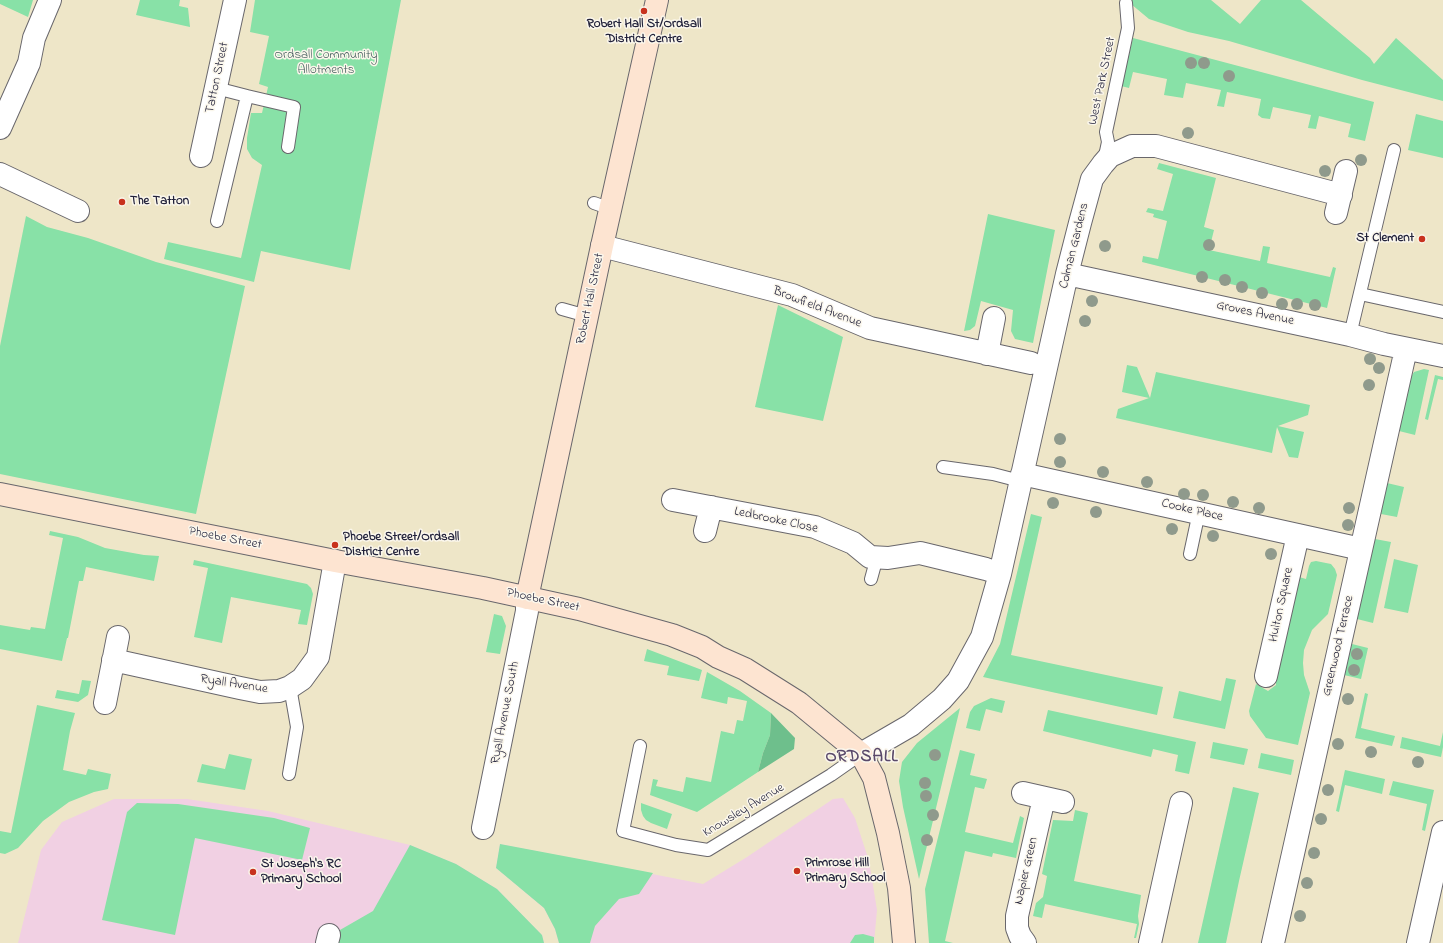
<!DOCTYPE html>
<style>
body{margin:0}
canvas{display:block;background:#eee6c8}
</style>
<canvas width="1443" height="943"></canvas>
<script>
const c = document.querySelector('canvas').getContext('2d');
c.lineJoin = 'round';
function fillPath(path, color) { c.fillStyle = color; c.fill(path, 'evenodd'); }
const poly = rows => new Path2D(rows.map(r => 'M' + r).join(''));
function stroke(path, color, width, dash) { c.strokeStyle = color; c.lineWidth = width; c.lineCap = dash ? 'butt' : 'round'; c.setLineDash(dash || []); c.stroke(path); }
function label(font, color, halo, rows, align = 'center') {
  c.font = font + ' "Indie Flower",sans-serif'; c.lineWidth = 3; c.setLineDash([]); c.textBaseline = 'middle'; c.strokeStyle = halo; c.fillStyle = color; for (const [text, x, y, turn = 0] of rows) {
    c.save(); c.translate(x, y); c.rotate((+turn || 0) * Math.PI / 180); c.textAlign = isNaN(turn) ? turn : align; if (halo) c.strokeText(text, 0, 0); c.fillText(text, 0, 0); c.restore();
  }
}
fillPath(poly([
 [843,798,855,818,869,861,877,910,874,943,559,943,555,929,544,908,496,868,500,844,703,884,747,857,833,799],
 [114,799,187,799,268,811,410,845,456,864,497,889,542,935,544,943,18,943,41,850,62,822]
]), '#f1d0e3');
fillPath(poly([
 [0,0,33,0,28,17,0,4],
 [140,0,180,0,179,6,188,8,190,27,136,15],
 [255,0,401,0,350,270,261,251,254,282,164,259,168,242,241,258,262,165,252,158,247,149,247,138,251,113,262,113,268,87,259,84,269,36,250,32],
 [1131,0,1211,0,1240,24,1261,0,1301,0,1370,58,1374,64,1396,38,1443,80,1443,101,1362,80,1229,41,1188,32,1149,19,1131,4],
 [1133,38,1374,102,1365,141,1348,137,1351,124,1319,116,1316,129,1308,128,1311,115,1273,107,1270,119,1262,118,1258,115,1261,99,1227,92,1224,107,1217,106,1221,90,1186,83,1183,98,1164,95,1167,79,1133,72,1129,88,1121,86],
 [1416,114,1443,121,1443,158,1408,150],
 [1159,163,1216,178,1204,227,1214,230,1209,250,1260,261,1263,246,1270,247,1267,263,1330,277,1333,267,1336,268,1327,308,1142,262,1143,256,1158,259,1167,221,1153,217,1154,214,1146,212,1148,208,1163,211,1173,174,1157,169],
 [988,214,1055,230,1033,343,1015,339,1011,331,1013,310,981,301,975,326,970,330,964,331],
 [26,216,47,227,88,238,156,262,245,286,196,514,0,474,0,346],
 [778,305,843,337,823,421,755,407],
 [1127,365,1137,367,1150,398,1156,372,1310,405,1308,415,1278,426,1304,432,1298,458,1289,457,1277,427,1272,453,1116,418,1118,409,1149,398,1122,392],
 [1424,369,1429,370,1415,435,1399,431,1411,377,1414,372],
 [1435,375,1443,377,1443,380,1438,379,1428,420,1425,419],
 [1387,483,1404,487,1397,517,1381,514],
 [1031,514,1042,517,1011,655,1163,687,1157,715,983,677,1000,644],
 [50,531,78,537,105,548,144,555,159,556,154,581,86,567,83,581,79,581,68,638,67,638,62,661,0,649,0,625,30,630,31,627,45,629,63,538,49,535],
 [1375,539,1391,542,1373,623,1357,619],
 [1394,559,1418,565,1408,613,1384,608],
 [194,560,307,584,311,588,313,594,307,625,298,624,301,610,231,597,222,643,194,637,208,568,193,565],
 [1316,561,1331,564,1335,569,1337,575,1328,614,1312,630,1304,650,1303,663,1304,675,1310,693,1298,745,1266,738,1250,716,1249,711,1256,684,1268,691,1276,685,1276,676,1299,577,1306,579,1309,566,1311,562],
 [494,614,502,616,506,626,500,654,486,652],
 [1352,644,1368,648,1361,679,1344,675],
 [647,649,702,670,699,681,667,675,669,666,644,661],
 [707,672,740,691,771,713,770,735,763,753,758,772,697,812,650,795,653,779,658,780,656,786,683,792,686,777,711,782,721,731,734,734,737,720,743,721,747,701,728,697,727,704,701,698],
 [1226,678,1236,680,1225,729,1173,718,1179,691,1221,701],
 [82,680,91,681,88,695,78,702,55,698,57,690,79,694],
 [1365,693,1368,694,1361,728,1395,736,1392,746,1355,738],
 [991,698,1005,701,1002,713,986,709,980,731,966,728,970,712,974,706],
 [37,705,75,713,70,731,63,770,86,775,88,769,111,774,108,789,94,792,69,802,43,821,18,848,5,854,0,853,0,831,11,833],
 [960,708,919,879,903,807,899,781,902,762,917,743],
 [1048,710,1196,742,1189,774,1175,771,1178,755,1153,749,1151,757,1043,731],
 [1443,732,1443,747,1441,757,1400,748,1402,737,1440,746],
 [1213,742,1248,749,1244,765,1210,758],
 [960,750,975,754,970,775,987,779,984,789,975,787,965,832,1013,843,1020,816,1024,818,1016,858,993,853,992,857,965,851,945,941,953,943,929,943,925,889],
 [1261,753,1294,760,1291,775,1258,768],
 [229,754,252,759,245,790,197,782,202,764,225,769],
 [1345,770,1385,779,1382,794,1345,785,1339,812,1336,811],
 [1393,781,1434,790,1425,831,1422,830,1427,804,1389,795],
 [1233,787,1259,793,1239,881,1226,943,1198,943],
 [137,803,178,804,274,818,310,828,302,860,195,838,175,935,102,920,127,812],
 [641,803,672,814,667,829,651,823,646,820,643,816,641,810],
 [1075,810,1088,813,1074,881,1141,895,1138,916,1139,924,1136,938,1134,938,1137,924,1045,904,1042,918,1033,916,1036,903,1043,897,1045,887,1047,876,1042,874,1053,820,1073,821],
 [500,844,606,864,653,873,639,894,619,899,595,926,590,943,559,943,555,929,544,908,496,868],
 [410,845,456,864,497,889,542,935,544,943,331,943,333,934,373,911],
 [863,934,874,937,874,943,850,943,855,935]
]), '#88e1a7');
fillPath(poly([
 [771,713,795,738,794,749,758,772,763,753,770,735]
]), '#6ebf8c');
const lane = poly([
 [216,88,247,96,217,221],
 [247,96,294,107,288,147],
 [1104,161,1108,142,1106,132,1128,28,1126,3],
 [594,203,611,209],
 [1360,294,1443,312],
 [562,309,587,316],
 [1350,335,1394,150],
 [943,467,993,474,1020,481],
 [1190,554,1199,512],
 [871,579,877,557],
 [640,746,623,831,676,845,708,850,831,775,861,754],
 [289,774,297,727,290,687]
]);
const street = poly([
 [0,128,29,63,34,38,50,0],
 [201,156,235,0],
 [0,174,78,211],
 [1336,213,1346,171],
 [602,246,792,295,870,328,1031,363],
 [1067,274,1350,335,1384,344,1443,356],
 [987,354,994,318],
 [1022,474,1361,549],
 [673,500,815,527,853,543,870,557,888,558,920,553,986,569,1000,574],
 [705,531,711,507],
 [113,660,240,688,260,692,279,691,290,687,302,679,318,657,335,561],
 [1266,676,1298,535],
 [105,703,118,637],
 [861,754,911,725,942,699,958,681,982,637,1000,574,1067,274,1080,223,1092,179,1103,164,1110,156,1132,146,1156,146,1341,195],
 [1023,793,1063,802],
 [483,828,527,611,527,598],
 [327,943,329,935],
 [1025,943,1020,936,1017,928,1017,916,1044,798],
 [1150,943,1181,803],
 [1273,943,1406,349],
 [1418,943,1443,832]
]);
const secondary = poly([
 [0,494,335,561,483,588,579,609,672,635,702,647,718,657,745,669,799,703,861,754,874,778,888,833,899,888,904,943],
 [527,598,602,246,657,0]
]);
stroke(lane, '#69676c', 14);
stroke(street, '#69676c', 24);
stroke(secondary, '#69676c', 24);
stroke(lane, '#fff', 12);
stroke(street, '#fff', 22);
stroke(secondary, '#fde4d1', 22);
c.fillStyle = '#8f9a8c';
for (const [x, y] of [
 [1191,63],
 [1204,63],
 [1229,76],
 [1188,133],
 [1361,160],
 [1325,171],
 [1209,245],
 [1105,246],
 [1202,277],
 [1225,280],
 [1242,287],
 [1262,293],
 [1092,301],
 [1282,304],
 [1297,304],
 [1315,305],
 [1085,321],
 [1370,359],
 [1379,368],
 [1369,385],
 [1060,439],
 [1060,462],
 [1103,472],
 [1147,482],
 [1184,494],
 [1203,495],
 [1233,502],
 [1053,503],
 [1259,508],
 [1349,508],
 [1096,512],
 [1348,525],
 [1172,529],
 [1213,536],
 [1271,554],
 [1357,654],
 [1354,670],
 [1348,699],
 [1338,744],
 [1371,752],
 [935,755],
 [1418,762],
 [925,783],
 [1328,790],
 [926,796],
 [933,815],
 [1321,819],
 [927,840],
 [1314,853],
 [1307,883],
 [1300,916]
]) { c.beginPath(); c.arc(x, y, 6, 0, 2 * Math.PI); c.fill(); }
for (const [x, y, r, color] of [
 [644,11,4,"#c8321e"],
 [122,202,4,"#c8321e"],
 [1422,239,4,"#c8321e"],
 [335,545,4,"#c8321e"],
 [797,871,4,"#c8321e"],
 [253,872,4,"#c8321e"]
]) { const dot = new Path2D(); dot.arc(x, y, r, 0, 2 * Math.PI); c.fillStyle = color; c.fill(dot); stroke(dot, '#fbf7ec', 1.5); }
label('bold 13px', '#22223b', '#fbf7ec', [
 ["Robert Hall St/Ordsall",644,25,"center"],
 ["District Centre",644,40,"center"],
 ["The Tatton",130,202],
 ["St Clement",1414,239,"right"],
 ["Phoebe Street/Ordsall",343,538],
 ["District Centre",343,553],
 ["Primrose Hill",805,864],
 ["Primary School",805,879],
 ["St Joseph's RC",261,865],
 ["Primary School",261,880]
], 'left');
label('13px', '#415b5b', '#fbf7ec', [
 ["Ordsall Community",326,56],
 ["Allotments",326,71]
]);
label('13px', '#22223b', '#fbf7ec', [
 ["Tatton Street",218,78,-78],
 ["West Park Street",1103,81,-78],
 ["Colman Gardens",1075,246,-76],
 ["Robert Hall Street",591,299,-78],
 ["Browfield Avenue",817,308,21],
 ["Groves Avenue",1255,314,12],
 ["Cooke Place",1192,511,13],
 ["Ledbrooke Close",776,521,12],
 ["Phoebe Street",225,539,11],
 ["Phoebe Street",543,601,12],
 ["Hulton Square",1282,605,-78],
 ["Greenwood Terrace",1339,646,-77],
 ["Ryall Avenue",234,685,9],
 ["Ryall Avenue South",506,713,-79],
 ["Knowsley Avenue",744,811,-31],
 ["Napier Green",1027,871,-77]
]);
c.letterSpacing = '1px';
label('bold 17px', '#5a496a', '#fbf7ec', [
 ["ORDSALL",862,758]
]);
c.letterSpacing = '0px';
</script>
